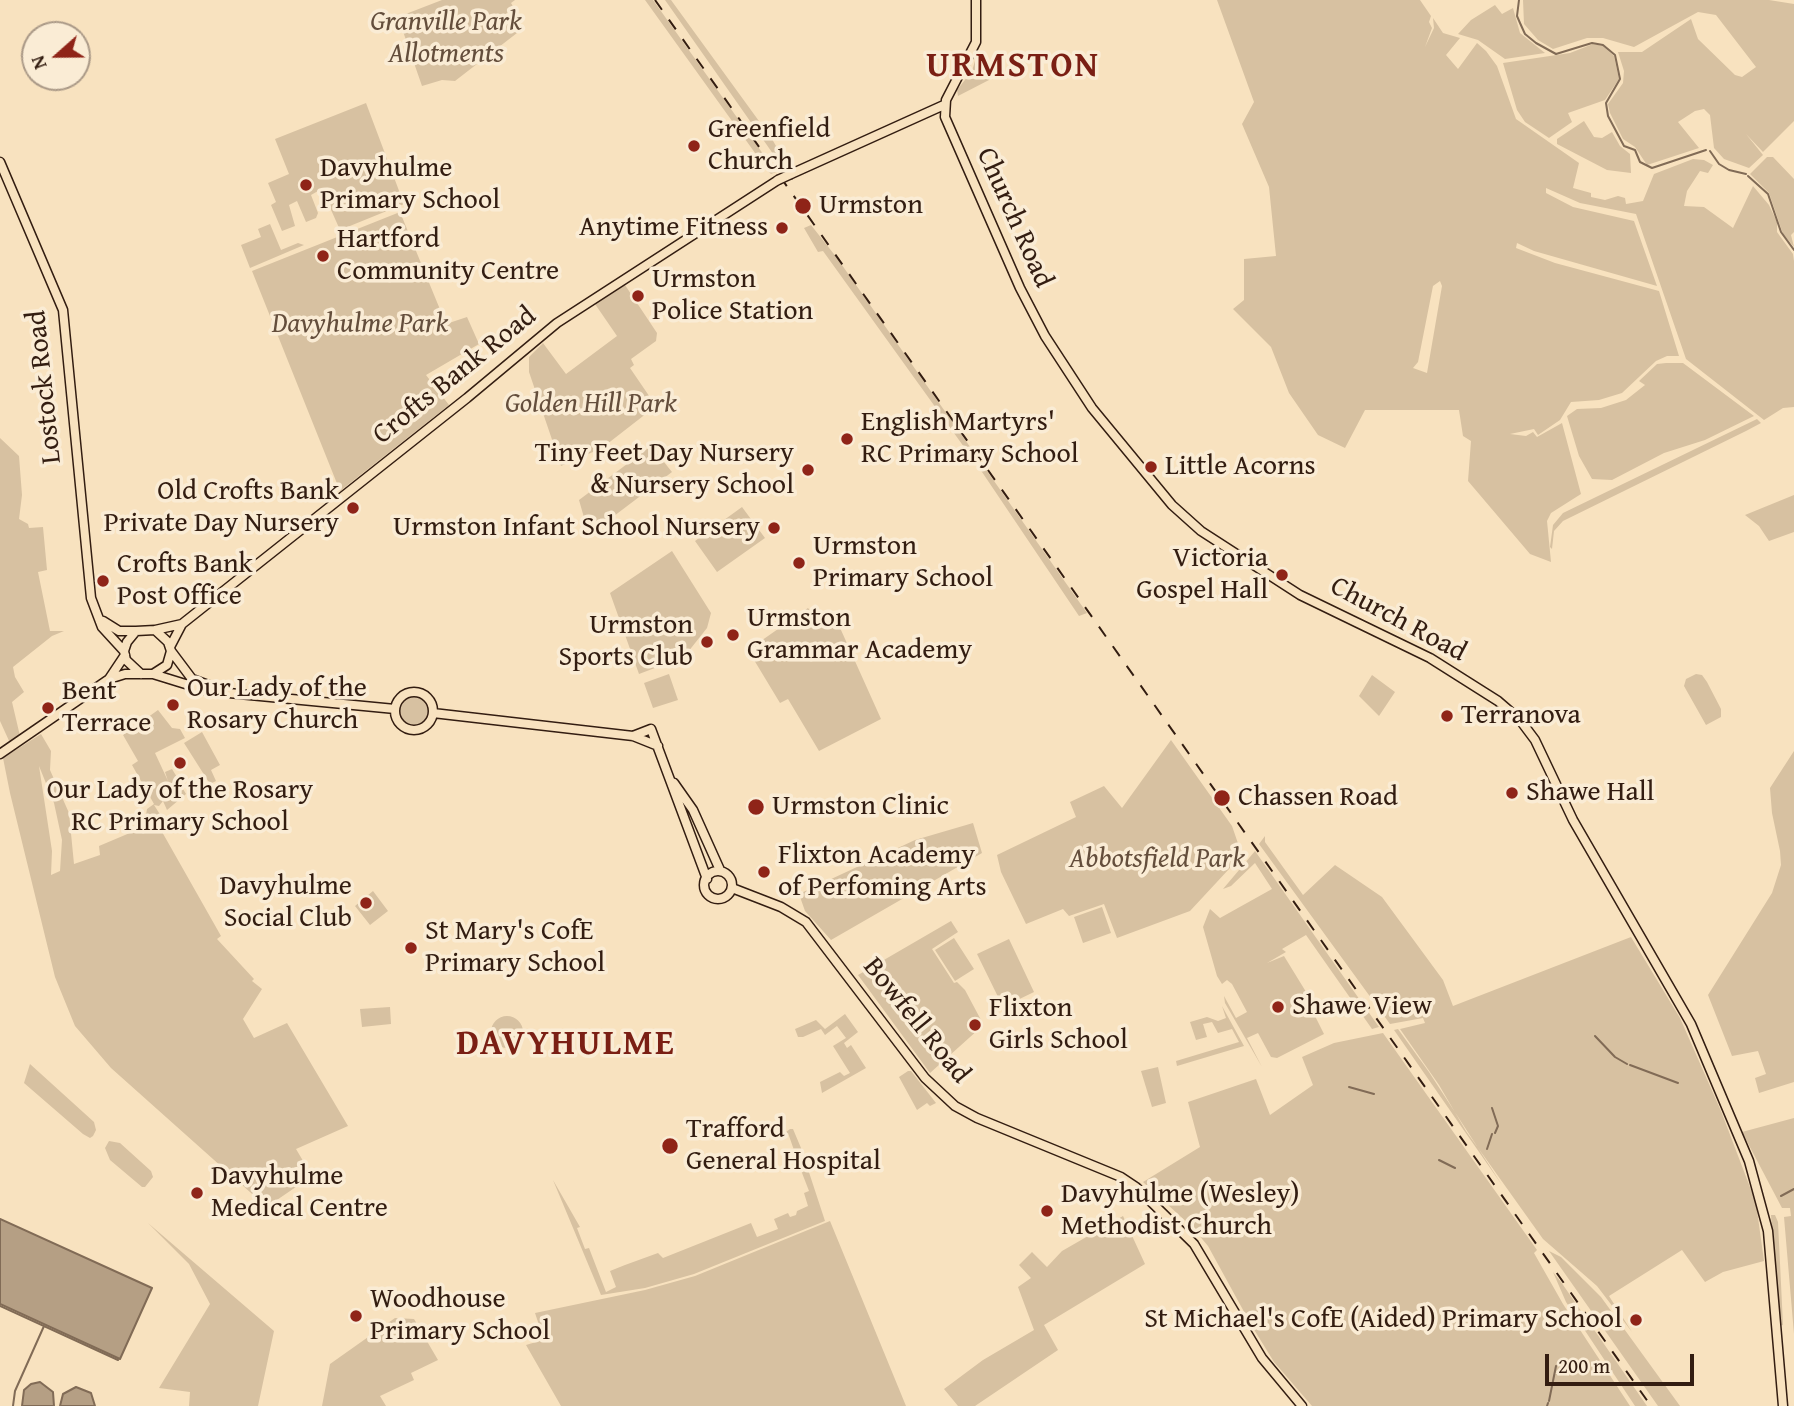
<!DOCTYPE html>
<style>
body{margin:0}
#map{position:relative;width:1794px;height:1406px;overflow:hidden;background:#f8e2bf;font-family:"Gentium Book Plus",serif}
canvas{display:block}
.north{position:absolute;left:21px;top:21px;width:70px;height:70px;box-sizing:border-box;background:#faecd5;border:2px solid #aa9987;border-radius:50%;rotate:249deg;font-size:19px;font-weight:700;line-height:28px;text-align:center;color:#331d11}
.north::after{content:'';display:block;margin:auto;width:24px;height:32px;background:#8f2418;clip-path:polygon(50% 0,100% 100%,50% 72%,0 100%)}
.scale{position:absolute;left:1545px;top:1354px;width:149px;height:32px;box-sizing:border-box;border:4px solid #331d11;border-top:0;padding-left:9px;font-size:21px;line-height:24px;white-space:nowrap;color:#331d11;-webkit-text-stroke:5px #faecd5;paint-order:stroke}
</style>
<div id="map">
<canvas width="1794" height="1406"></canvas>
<div class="north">N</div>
<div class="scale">200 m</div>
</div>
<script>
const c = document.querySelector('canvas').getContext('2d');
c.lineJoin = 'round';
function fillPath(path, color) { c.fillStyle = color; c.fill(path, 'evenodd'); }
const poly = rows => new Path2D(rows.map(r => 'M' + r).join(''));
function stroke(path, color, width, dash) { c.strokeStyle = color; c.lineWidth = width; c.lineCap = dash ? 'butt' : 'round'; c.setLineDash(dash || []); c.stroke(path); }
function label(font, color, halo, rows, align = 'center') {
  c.font = font + ' "Gentium Book Plus",serif'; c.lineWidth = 7; c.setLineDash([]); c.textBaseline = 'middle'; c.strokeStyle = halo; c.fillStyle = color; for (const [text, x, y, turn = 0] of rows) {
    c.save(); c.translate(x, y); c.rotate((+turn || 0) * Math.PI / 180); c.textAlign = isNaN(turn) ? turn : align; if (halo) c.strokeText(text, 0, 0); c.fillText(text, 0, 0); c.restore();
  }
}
fillPath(poly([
 [442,0,515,0,511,3,514,8,506,14,517,33,455,81,442,80,422,86,398,17],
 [645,0,653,0,776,172,771,174,768,171],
 [665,0,671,0,772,139,788,167,783,168],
 [1217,0,1420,0,1431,16,1429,22,1432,28,1425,47,1434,28,1433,18,1443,33,1460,38,1446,55,1458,69,1477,43,1486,51,1497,66,1516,119,1579,163,1573,188,1591,193,1591,197,1605,200,1618,196,1625,198,1626,204,1643,201,1654,174,1693,159,1704,160,1713,165,1708,173,1700,171,1687,191,1684,206,1704,207,1733,228,1753,186,1769,205,1777,222,1777,232,1793,254,1794,261,1794,407,1783,408,1764,420,1686,359,1636,214,1580,203,1546,188,1546,193,1573,207,1634,221,1657,286,1534,251,1517,243,1516,248,1555,263,1659,291,1679,356,1667,356,1656,361,1622,393,1599,400,1571,402,1560,420,1538,435,1534,429,1510,434,1526,436,1533,432,1537,437,1562,423,1581,494,1551,513,1547,521,1551,562,1530,554,1468,481,1471,441,1463,436,1459,410,1365,410,1345,448,1318,435,1289,393,1271,347,1233,309,1244,300,1244,259,1276,256,1269,187,1242,124,1254,102],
 [1440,281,1442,286,1427,373,1413,368,1418,362,1433,286],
 [1523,0,1769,0,1794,4,1794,121,1763,152,1746,134,1763,155,1749,168,1724,159,1714,148,1710,115,1704,109,1695,111,1678,122,1699,148,1647,165,1635,147,1623,139,1610,113,1608,104,1623,83,1624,71,1618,52,1642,52,1691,19,1698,39,1735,75,1742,77,1756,67,1716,15,1698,12,1634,47,1603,38,1587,38,1553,49,1538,40,1524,24],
 [1495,5,1502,14,1513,8,1520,33,1545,53,1505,59,1478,40,1458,34,1471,20],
 [1593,44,1603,46,1614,56,1619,79,1605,100,1568,113,1572,122,1549,138,1525,122,1517,110,1503,63,1570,53],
 [977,54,990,74,989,80,958,96,957,90,972,71],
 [366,103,404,204,340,230,328,203,323,204,318,191,311,195,318,213,316,218,306,222,297,201,289,205,295,226,282,231,271,205,276,202,268,183,289,174,275,139],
 [1584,121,1594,137,1602,138,1612,132,1620,146,1630,154,1631,173,1607,170,1557,144,1557,139],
 [1767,157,1773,157,1794,179,1794,232,1791,235,1794,247,1783,234,1769,193,1750,174],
 [400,212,446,324,467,317,479,344,426,375,449,405,340,491,252,271],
 [270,224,281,250,298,243,304,245,250,268,241,245,261,237,258,229],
 [811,225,837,258,1087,613,1079,616,982,472,823,251,818,252,804,228],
 [625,285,657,333,656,341,631,359,634,365,630,368,656,406,602,448,561,466,529,372,529,357,543,343,566,374,617,336,595,304],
 [1666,363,1683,363,1754,416,1705,440,1664,453,1612,480,1592,479,1579,456,1567,416,1577,409,1601,408,1626,400,1645,385,1639,381,1657,364],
 [1757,419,1761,423,1746,431,1563,521,1554,531,1552,549,1550,547,1553,525,1563,513],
 [0,438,19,456,22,495,19,519,28,524,29,528,43,527,47,570,38,572,50,631,64,631,52,636,13,667,15,677,24,692,12,702,20,736,10,743,0,721],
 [651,446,672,472,589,535,579,500],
 [1794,495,1794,532,1769,541,1759,526,1745,515],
 [742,507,765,538,717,572,695,541],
 [672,551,711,613,707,628,684,657,639,674,610,593],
 [808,608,818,621,832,610,881,719,819,751,788,699,780,703,748,650],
 [669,674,678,700,653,708,644,683],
 [1696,674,1702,675,1707,682,1721,709,1721,717,1706,725,1684,686,1686,679],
 [1372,675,1395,692,1379,716,1359,696],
 '398 711a16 16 0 1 1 32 0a16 16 0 1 1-32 0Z',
 [158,710,172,728,180,729,185,738,155,753,168,781,165,772,172,769,180,782,173,787,176,793,183,789,186,794,167,810,163,801,159,806,154,805,163,819,157,823,221,936,217,939,254,979,252,981,262,989,243,1019,254,1038,287,1023,348,1126,296,1149,312,1176,271,1204,260,1201,111,1068,75,1026,55,977,10,793,3,758,41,734,51,751,50,770,69,813,74,864,100,855,99,846,144,827,147,809,154,804,132,765,138,761,123,735],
 [39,766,54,803,62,840,60,871,51,875,52,851],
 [202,732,220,765,211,770,216,781,210,784,184,743],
 [1171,740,1232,826,1242,855,1190,911,1117,938,1104,904,1069,916,1063,909,1026,924,1001,872,997,855,1076,817,1070,802,1104,786,1122,808],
 [1794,751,1794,1082,1759,1093,1755,1078,1766,1074,1758,1051,1732,1056,1708,995,1772,893,1781,865,1780,851,1772,813,1770,788],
 [973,823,982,853,831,940,805,911,799,894,915,840],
 [1265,836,1265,842,1303,895,1335,865,1382,897,1443,980,1453,1006,1631,937,1680,1018,1721,1111,1756,1203,1764,1261,1723,1272,1705,1282,1682,1250,1609,1296,1632,1332,1597,1286,1543,1239,1466,1131,1439,1085,1400,1029,1425,1023,1423,1018,1390,1024,1259,844],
 [1255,851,1379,1027,1372,1029,1306,935,1282,949,1286,952,1267,963,1284,956,1311,1000,1308,1002,1324,1034,1277,1058,1271,1057,1258,1033,1247,1038,1262,1067,1225,1003,1224,996,1236,1018,1247,1012,1232,984,1227,980,1222,984,1217,976,1203,927,1210,909,1220,918,1272,889,1255,863,1231,886,1223,889],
 [373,891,388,911,370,925,355,906],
 [1102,907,1111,933,1083,943,1074,917],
 [951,921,958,932,932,949,954,983,957,982,965,990,981,1020,979,1029,930,1073,858,975],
 [954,938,974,969,955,981,935,950],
 [1009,939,1034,992,1003,1007,977,954],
 [1222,1006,1244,1046,1177,1066,1176,1061,1239,1042,1232,1029,1218,1033,1212,1022,1203,1024,1207,1037,1196,1040,1190,1022,1207,1017,1218,1021,1226,1018],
 [390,1007,391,1024,362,1027,360,1009],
 [845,1014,858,1032,844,1043,847,1048,851,1045,866,1068,822,1093,820,1082,840,1072,844,1076,850,1073,833,1046,846,1038,837,1026,825,1035,821,1029,803,1037,798,1037,795,1029,816,1020,825,1029],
 '491 1032a16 16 0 1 1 32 0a16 16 0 1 1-32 0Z',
 [1398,1029,1429,1072,1502,1185,1394,1030],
 [1383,1033,1537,1250,1534,1253,1563,1304,1630,1406,1312,1406,1274,1362,1250,1323,1253,1320,1250,1317,1248,1319,1208,1246,1192,1227,1143,1182,1200,1147,1188,1102,1256,1079,1270,1115,1313,1085,1302,1057,1334,1043],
 [30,1064,94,1122,96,1130,93,1136,90,1138,83,1134,24,1083],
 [1158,1067,1166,1103,1152,1107,1141,1071],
 [908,1071,911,1071,936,1103,930,1106,927,1103,917,1110,899,1077],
 [1794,1118,1794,1334,1784,1217,1791,1216,1790,1208,1782,1208,1742,1132],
 [790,1129,793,1129,801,1148,825,1221,694,1274,645,1288,601,1295,553,1180,580,1227,577,1228,585,1249,589,1248,606,1292,616,1287,610,1271,625,1265,658,1253,663,1258,751,1223,757,1237,778,1229,774,1219,788,1213,790,1217,796,1215,797,1211,808,1206,804,1193,809,1191,797,1160,789,1156,795,1153,788,1133,782,1135],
 [109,1141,120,1143,151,1171,153,1177,145,1187,142,1187,110,1160,105,1148],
 [1771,1215,1775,1215,1778,1222,1783,1325,1779,1326],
 [1123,1216,1145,1264,1044,1325,1058,1350,975,1406,958,1406,944,1389,983,1360,1034,1330,1018,1287,1031,1278,1019,1265,1032,1252,1047,1267,1062,1251],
 [830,1221,906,1406,561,1406,526,1345,536,1342,535,1336,542,1334,535,1313,645,1290,695,1276],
 [148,1223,274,1331,258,1406,189,1406,190,1392,159,1388,210,1304,189,1264],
 [1549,1251,1561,1257,1601,1297,1680,1406,1658,1406],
 [1553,1272,1561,1282,1647,1406,1635,1406,1566,1302],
 [395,1318,414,1319,438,1360,411,1373,414,1380,380,1396,386,1406,322,1406,330,1364]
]), '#d7c1a1');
const water = poly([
 [0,1219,152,1288,120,1359,0,1304,0,1219],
 [40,1382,53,1392,54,1406,22,1406,24,1390,31,1384,40,1382],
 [76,1387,91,1393,95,1406,60,1406,63,1394,76,1387]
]);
fillPath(water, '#b59f84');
stroke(water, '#816b56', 2);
stroke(poly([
 [1519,0,1517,16,1520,23,1525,34,1536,43,1556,54,1592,43,1603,45,1615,55,1620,79,1606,103,1608,116,1624,146,1635,150,1640,162,1652,168,1706,150],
 [1710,151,1719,164,1729,170,1746,174],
 [1748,176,1768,194,1781,232,1794,250],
 [1595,1036,1615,1057,1627,1064],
 [1630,1065,1678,1083],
 [1349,1087,1374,1094],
 [1492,1108,1498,1126,1495,1133],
 [1487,1149,1492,1134],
 [1439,1160,1455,1168],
 [1781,1196,1794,1189],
 [0,1306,118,1360],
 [1549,1401,1556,1366],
 [13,1406,15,1391,44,1326],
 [1547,1406,1548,1403]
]), '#816b56', 2);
const major = poly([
 [976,0,976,42,946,100,945,117,1020,288,1045,336,1092,408,1172,505,1201,531,1300,595,1430,658,1498,701,1520,720,1535,740,1573,820,1691,1024,1749,1161,1768,1231,1783,1406],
 [0,162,63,310,91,598,102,627,124,651],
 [791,174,944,105],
 [103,621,119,631,136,631],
 [155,630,182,624],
 [170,647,182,624,467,398,557,323,778,180],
 [171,651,192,679,216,688],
 [153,674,208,691,395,709],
 [109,679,125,674,153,674,167,665,171,651,168,642,155,630,136,631,127,642,124,651,126,660,141,674],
 '395 711a19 19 0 1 1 38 0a19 19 0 1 1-38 0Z',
 [433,713,633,736,658,746],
 [633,736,651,729,707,879],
 [0,754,109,679,125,655],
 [674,783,693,810,720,870],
 '704 885a14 14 0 1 1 28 0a14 14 0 1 1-28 0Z',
 [732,888,781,907,806,922,925,1078,955,1106,977,1118,1121,1177,1136,1187,1194,1244,1262,1358,1302,1406]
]);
stroke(major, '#331d11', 11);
stroke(major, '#f8e2bf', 8);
stroke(poly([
 [655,0,1651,1406]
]), '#331d11', 2, [12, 12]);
const majorBridge = poly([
 [778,180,791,174]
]);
stroke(majorBridge, '#331d11', 11, []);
stroke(majorBridge, '#f8e2bf', 8);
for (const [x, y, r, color] of [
 [694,146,7,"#8f2418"],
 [306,185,7,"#8f2418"],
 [803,206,9,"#8f2418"],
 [782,228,7,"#8f2418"],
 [323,256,7,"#8f2418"],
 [638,296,7,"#8f2418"],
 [847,439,7,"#8f2418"],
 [1151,467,7,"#8f2418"],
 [808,470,7,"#8f2418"],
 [353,508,7,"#8f2418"],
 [774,528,7,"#8f2418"],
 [799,563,7,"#8f2418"],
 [1282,575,7,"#8f2418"],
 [103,581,7,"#8f2418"],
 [733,635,7,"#8f2418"],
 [707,642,7,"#8f2418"],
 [173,705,7,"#8f2418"],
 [48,708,7,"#8f2418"],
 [1447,716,7,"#8f2418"],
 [180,763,7,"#8f2418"],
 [1512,793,7,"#8f2418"],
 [1222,798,9,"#8f2418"],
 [756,807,9,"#8f2418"],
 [764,872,7,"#8f2418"],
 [366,903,7,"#8f2418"],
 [411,948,7,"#8f2418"],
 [1278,1007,7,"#8f2418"],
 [975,1025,7,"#8f2418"],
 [670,1146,9,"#8f2418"],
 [197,1193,7,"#8f2418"],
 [1047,1211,7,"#8f2418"],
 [356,1316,7,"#8f2418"],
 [1636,1320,7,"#8f2418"]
]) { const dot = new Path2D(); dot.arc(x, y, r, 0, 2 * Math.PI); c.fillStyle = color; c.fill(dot); stroke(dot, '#faecd5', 2.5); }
label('italic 28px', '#644e3c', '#faecd5', [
 ["Granville Park",446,23],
 ["Allotments",446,55],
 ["Davyhulme Park",360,325],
 ["Golden Hill Park",591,405],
 ["Abbotsfield Park",1157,860]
]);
label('28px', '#331d11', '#faecd5', [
 ["Greenfield",708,130],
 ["Church",708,162],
 ["Davyhulme",320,169],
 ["Primary School",320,201],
 ["Urmston",819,206],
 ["Anytime Fitness",768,228,"right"],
 ["Hartford",337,240],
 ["Community Centre",337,272],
 ["Urmston",652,280],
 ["Police Station",652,312],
 ["English Martyrs'",861,423],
 ["RC Primary School",861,455],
 ["Tiny Feet Day Nursery",794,454,"right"],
 ["& Nursery School",794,486,"right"],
 ["Little Acorns",1165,467],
 ["Old Crofts Bank",339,492,"right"],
 ["Private Day Nursery",339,524,"right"],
 ["Urmston Infant School Nursery",760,528,"right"],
 ["Urmston",813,547],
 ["Primary School",813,579],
 ["Victoria",1268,559,"right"],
 ["Gospel Hall",1268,591,"right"],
 ["Crofts Bank",117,565],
 ["Post Office",117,597],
 ["Urmston",747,619],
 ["Grammar Academy",747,651],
 ["Urmston",693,626,"right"],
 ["Sports Club",693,658,"right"],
 ["Our Lady of the",187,689],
 ["Rosary Church",187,721],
 ["Bent",62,692],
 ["Terrace",62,724],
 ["Terranova",1461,716],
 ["Our Lady of the Rosary",180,791,"center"],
 ["RC Primary School",180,823,"center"],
 ["Shawe Hall",1526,793],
 ["Chassen Road",1238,798],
 ["Urmston Clinic",772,807],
 ["Flixton Academy",778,856],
 ["of Perfoming Arts",778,888],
 ["Davyhulme",352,887,"right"],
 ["Social Club",352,919,"right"],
 ["St Mary's CofE",425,932],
 ["Primary School",425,964],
 ["Shawe View",1292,1007],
 ["Flixton",989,1009],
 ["Girls School",989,1041],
 ["Trafford",686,1130],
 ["General Hospital",686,1162],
 ["Davyhulme",211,1177],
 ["Medical Centre",211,1209],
 ["Davyhulme (Wesley)",1061,1195],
 ["Methodist Church",1061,1227],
 ["Woodhouse",370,1300],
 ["Primary School",370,1332],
 ["St Michael's CofE (Aided) Primary School",1622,1320,"right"]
], 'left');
label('28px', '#331d11', '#faecd5', [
 ["Church Road",1014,218,66],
 ["Crofts Bank Road",455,376,-39],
 ["Lostock Road",45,387,-96],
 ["Church Road",1398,620,28],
 ["Bowfell Road",916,1021,51]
]);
c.letterSpacing = '2px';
label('bold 35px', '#7a1f14', '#faecd5', [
 ["URMSTON",1013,67],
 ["DAVYHULME",566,1045]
]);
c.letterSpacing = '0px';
</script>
